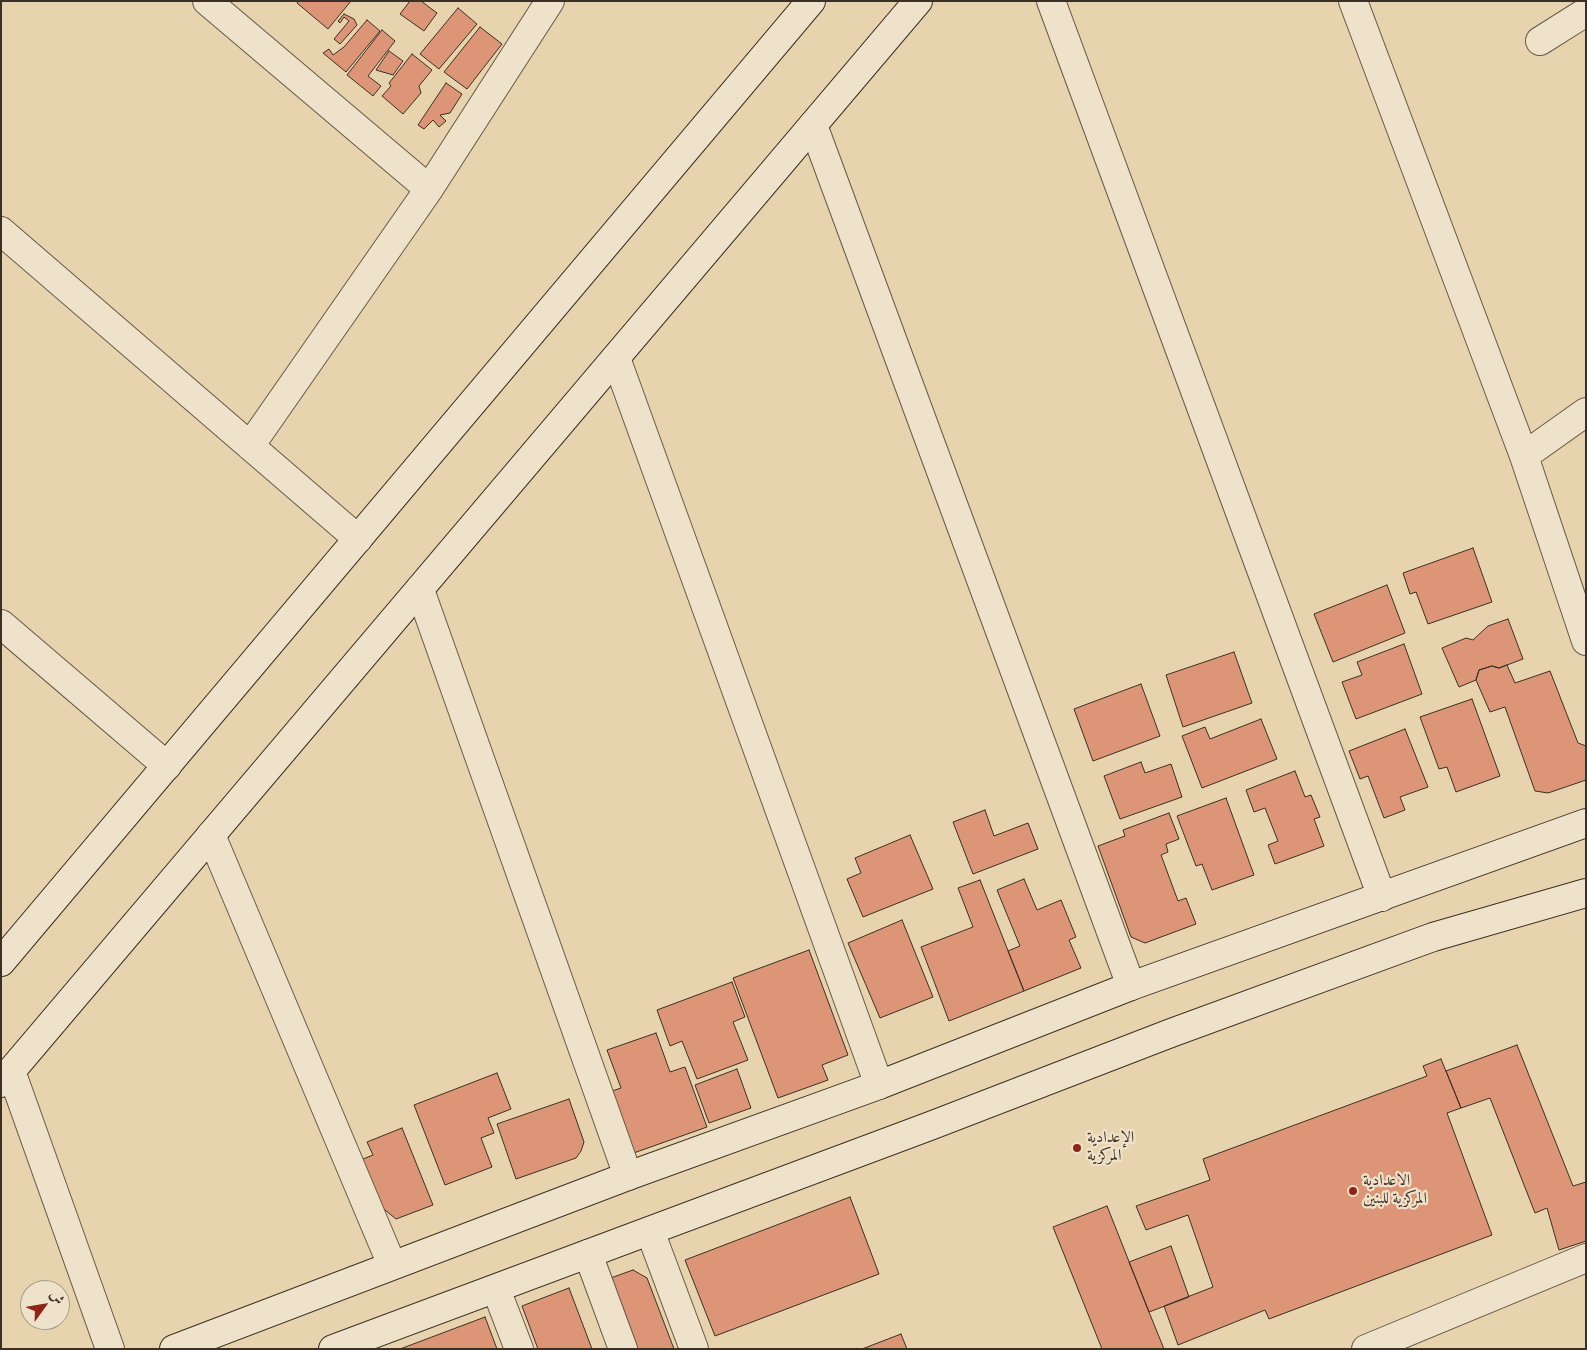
<!DOCTYPE html>
<meta charset="utf-8">
<style>
body{margin:0}
#map{position:relative;width:1587px;height:1350px;overflow:hidden;background:#e7d3ad;font-family:"IM FELL Double Pica",Amiri,serif}
canvas{display:block}
.frame{position:absolute;inset:0;border:2px solid #3b3023;pointer-events:none}
.north{position:absolute;left:20px;top:1280px;width:50px;height:50px;box-sizing:border-box;background:#efe2ca;border:1px solid #a79b87;border-radius:50%;rotate:58deg;font-size:14px;font-weight:700;line-height:20px;text-align:center;color:#3b3023}
.north::after{content:'';display:block;margin:auto;width:18px;height:22px;background:#8f2418;clip-path:polygon(50% 0,100% 100%,50% 72%,0 100%)}
</style>
<div id="map">
<canvas width="1587" height="1350"></canvas>
<div class="frame"></div>
<div class="north">ش</div>
</div>
<script>
const c = document.querySelector('canvas').getContext('2d');
c.lineJoin = 'round';
function fillPath(path, color) { c.fillStyle = color; c.fill(path, 'evenodd'); }
const poly = rows => new Path2D(rows.map(r => 'M' + r).join(''));
function stroke(path, color, width, dash) { c.strokeStyle = color; c.lineWidth = width; c.lineCap = dash ? 'butt' : 'round'; c.setLineDash(dash || []); c.stroke(path); }
function label(font, color, halo, rows, align = 'center') {
  c.font = font + ' "IM FELL Double Pica",Amiri,serif'; c.lineWidth = 4.5; c.setLineDash([]); c.textBaseline = 'middle'; c.strokeStyle = halo; c.fillStyle = color; for (const [text, x, y, turn = 0] of rows) {
    c.save(); c.translate(x, y); c.rotate((+turn || 0) * Math.PI / 180); c.textAlign = isNaN(turn) ? turn : align; if (halo) c.strokeText(text, 0, 0); c.fillText(text, 0, 0); c.restore();
  }
}
const building = poly([
 [298,1,351,1,328,29,297,3,298,1],
 [410,1,421,1,437,13,424,31,400,14,410,1],
 [458,8,477,24,439,69,420,54,458,8],
 [344,14,354,19,357,25,340,44,334,39,349,21,344,17,340,23,338,21,344,14],
 [367,20,380,31,346,72,323,53,329,49,333,55,344,47,367,20],
 [480,27,502,44,467,89,444,72,480,27],
 [382,30,395,41,368,76,381,86,373,96,347,75,382,30],
 [389,51,403,61,393,75,376,70,389,51],
 [412,54,432,70,419,86,421,93,403,114,382,96,391,86,389,83,412,54],
 [446,83,462,94,450,113,440,115,446,121,439,127,433,120,424,129,418,125,446,83],
 [1473,548,1492,602,1428,624,1416,592,1410,594,1403,573,1473,548],
 [1387,585,1405,633,1333,662,1314,614,1387,585],
 [1508,619,1523,659,1499,668,1492,666,1479,670,1476,680,1459,687,1442,648,1466,638,1473,640,1488,626,1508,619],
 [1404,644,1422,694,1356,719,1342,682,1362,675,1357,662,1404,644],
 [1234,652,1252,703,1183,727,1166,675,1234,652],
 [1507,665,1515,683,1550,671,1578,743,1586,746,1586,780,1548,793,1535,791,1505,707,1490,712,1476,680,1479,670,1492,666,1499,668,1507,665],
 [1141,684,1160,736,1093,761,1074,709,1141,684],
 [1472,699,1500,776,1456,792,1447,767,1439,769,1420,717,1472,699],
 [1261,719,1277,759,1202,788,1182,736,1205,727,1210,739,1261,719],
 [1405,729,1428,787,1400,797,1405,810,1384,818,1368,776,1360,779,1349,751,1405,729],
 [1141,762,1145,773,1171,764,1182,797,1120,819,1104,776,1141,762],
 [1295,771,1305,797,1311,795,1320,817,1314,819,1324,846,1275,864,1268,845,1278,841,1265,808,1254,812,1246,790,1295,771],
 [1226,798,1254,875,1212,890,1202,864,1196,866,1177,816,1226,798],
 [985,810,994,836,1028,823,1038,849,973,874,953,822,985,810],
 [1169,813,1179,839,1166,844,1168,852,1161,855,1178,901,1186,898,1196,924,1145,943,1131,937,1098,846,1125,836,1123,830,1169,813],
 [910,835,933,889,863,917,847,879,861,873,855,858,910,835],
 [1024,879,1037,910,1061,900,1076,937,1069,940,1081,968,1024,991,1008,951,1020,946,997,890,1024,879],
 [980,880,1024,991,949,1021,921,947,973,927,958,888,980,880],
 [902,920,933,997,880,1018,848,943,902,920],
 [809,950,848,1055,822,1065,828,1080,778,1098,733,978,809,950],
 [732,982,745,1017,733,1022,748,1060,697,1079,682,1041,670,1046,657,1010,732,982],
 [656,1033,670,1072,685,1067,707,1127,628,1155,606,1093,621,1088,607,1050,656,1033],
 [1517,1045,1573,1186,1586,1182,1586,1241,1559,1250,1547,1208,1535,1213,1490,1098,1461,1108,1446,1071,1517,1045],
 [1441,1059,1461,1108,1447,1113,1492,1235,1269,1319,1265,1310,1178,1345,1164,1306,1213,1287,1188,1215,1146,1230,1136,1206,1210,1180,1203,1159,1427,1076,1423,1066,1441,1059],
 [737,1069,751,1108,709,1123,695,1085,737,1069],
 [497,1073,511,1109,488,1118,494,1133,481,1138,492,1167,445,1185,414,1105,497,1073],
 [569,1099,584,1142,581,1151,576,1158,516,1179,497,1124,569,1099],
 [402,1128,433,1205,396,1219,374,1201,358,1161,373,1155,367,1142,402,1128],
 [850,1197,879,1274,715,1336,685,1260,850,1197],
 [1107,1206,1149,1312,1164,1349,1102,1349,1053,1227,1107,1206],
 [1171,1246,1189,1297,1149,1312,1129,1262,1171,1246],
 [633,1270,647,1278,674,1349,635,1349,608,1279,633,1270],
 [569,1288,592,1349,538,1349,522,1306,569,1288],
 [485,1317,497,1349,400,1349,485,1317],
 [901,1334,907,1349,862,1349,901,1334]
]);
fillPath(building, '#dc9677');
stroke(building, '#3b3023', 1);
const street = poly([
 [207,1,429,189],
 [1051,1,1382,897],
 [1353,1,1524,456,1586,641],
 [1540,41,1586,12],
 [813,125,1131,986],
 [1,231,358,539],
 [616,358,879,1085],
 [250,446,429,189,550,1],
 [1524,456,1586,412],
 [420,590,628,1176],
 [1,624,167,766],
 [211,835,392,1265],
 [11,1071,110,1349],
 [650,1231,694,1349],
 [588,1254,623,1349],
 [496,1289,519,1349],
 [1366,1349,1586,1258]
]);
const secondary = poly([
 [1,962,811,1],
 [1,1083,918,1],
 [174,1349,628,1176,879,1085,1131,986,1586,823],
 [333,1349,930,1126,1171,1033,1433,937,1586,893]
]);
stroke(street, '#665946', 30);
stroke(secondary, '#3b3023', 30);
stroke(street, '#efe2ca', 28);
stroke(secondary, '#efe2ca', 28);
for (const [x, y, r, color] of [
 [1077,1148,5,"#8f2418"],
 [1353,1191,5,"#8f2418"]
]) { const dot = new Path2D(); dot.arc(x, y, r, 0, 2 * Math.PI); c.fillStyle = color; c.fill(dot); stroke(dot, '#efe2ca', 2); }
label('16px', '#3b3023', '#efe2ca', [
 ["الإعدادية",1087,1139],
 ["المركزية",1087,1157],
 ["الاعدادية",1363,1182],
 ["المركزية للبنين",1363,1200]
], 'left');
</script>
